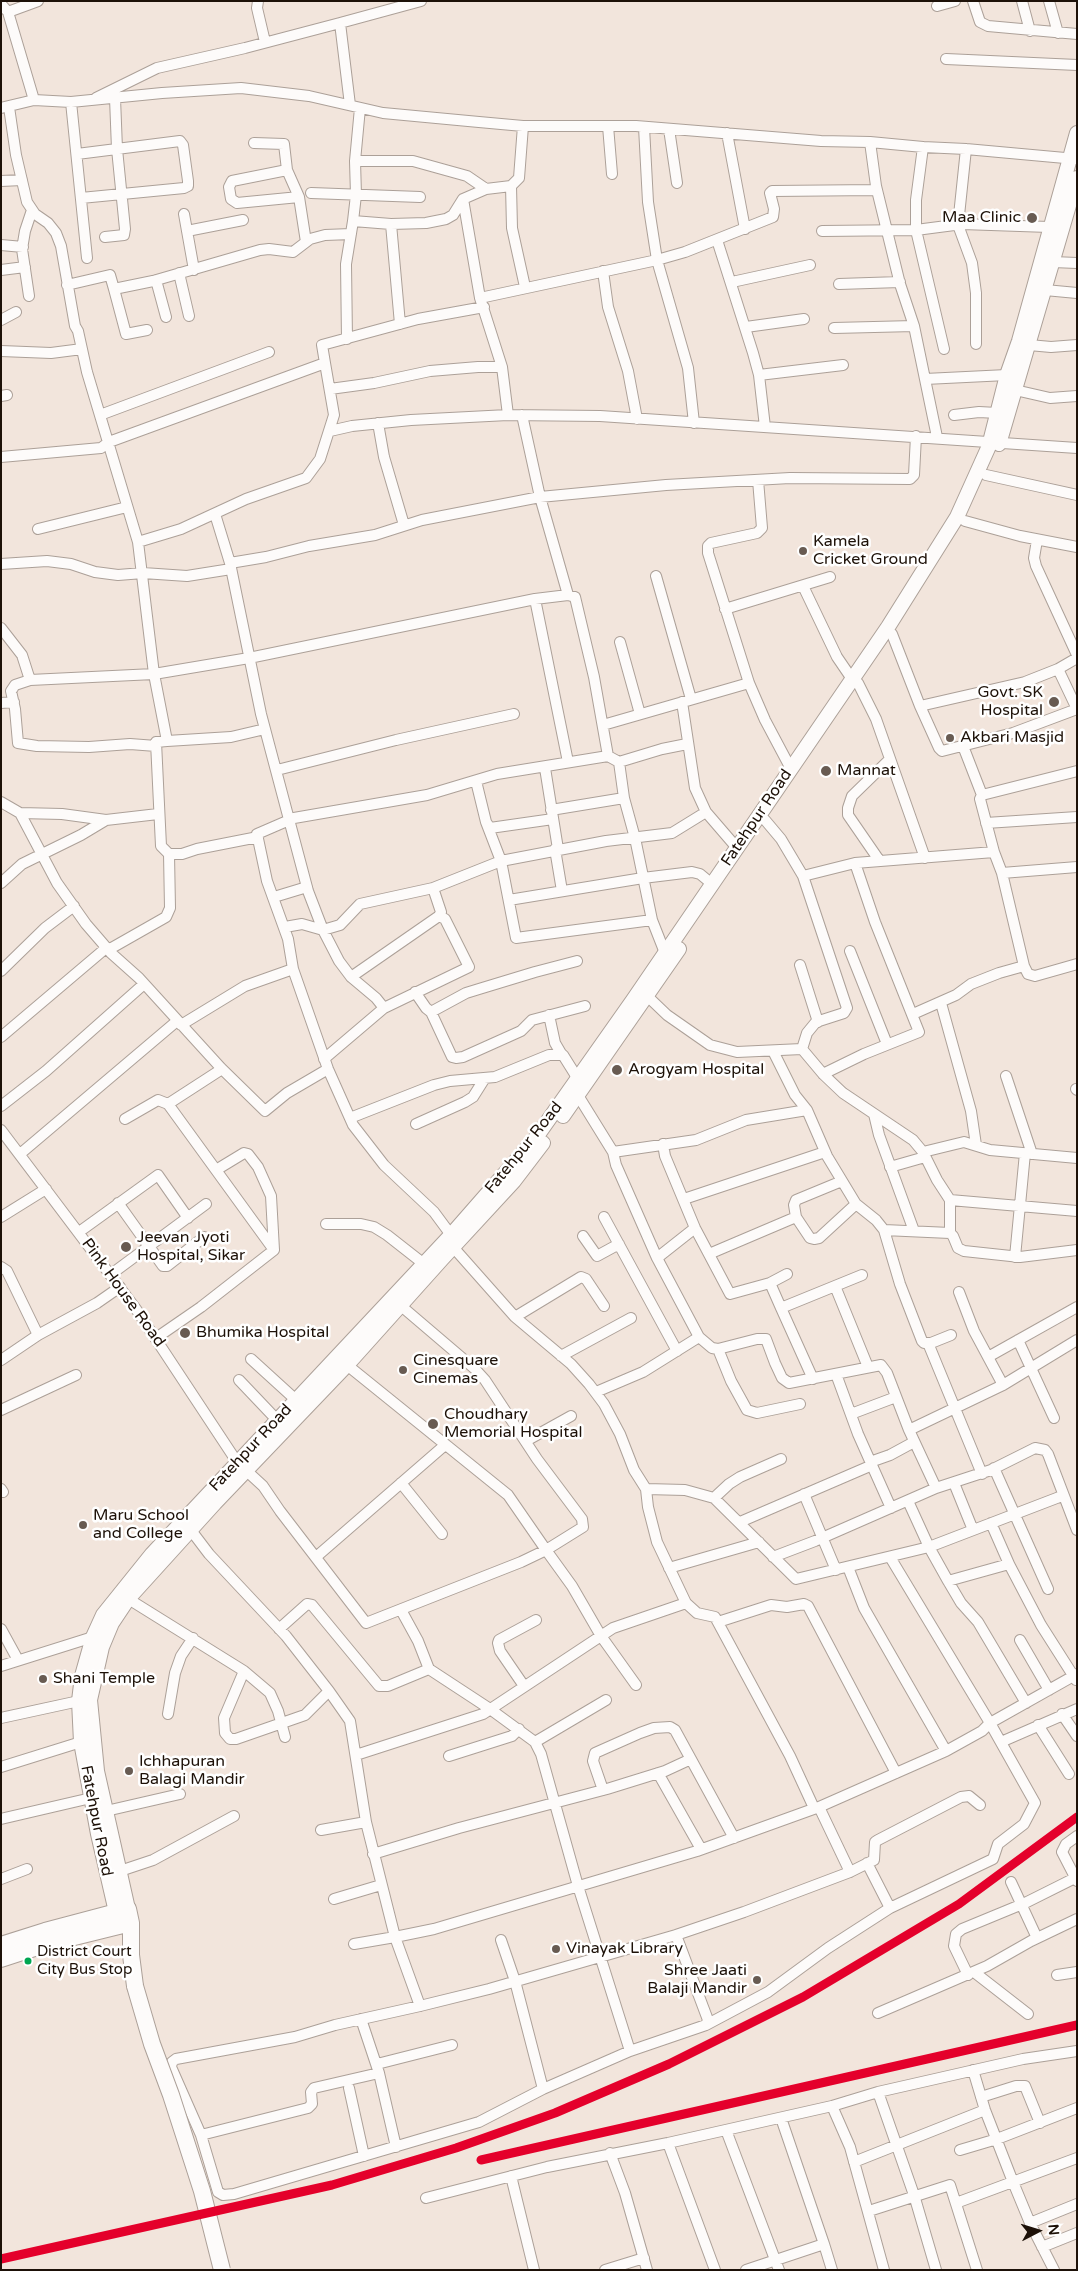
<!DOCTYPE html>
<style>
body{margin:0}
#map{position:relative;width:1078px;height:2271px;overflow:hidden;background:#f2e5dc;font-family:"Varela Round",sans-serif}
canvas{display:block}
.frame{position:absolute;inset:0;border:2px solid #1d1108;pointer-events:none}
.north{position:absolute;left:1013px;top:2206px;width:50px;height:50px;-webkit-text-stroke:4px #fff;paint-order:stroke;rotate:85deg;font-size:14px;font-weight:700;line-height:20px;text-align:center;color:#1d1108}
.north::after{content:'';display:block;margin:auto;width:18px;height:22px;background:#1d1108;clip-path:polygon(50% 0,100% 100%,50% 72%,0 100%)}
</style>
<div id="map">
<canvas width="1078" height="2271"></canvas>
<div class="frame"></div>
<div class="north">N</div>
</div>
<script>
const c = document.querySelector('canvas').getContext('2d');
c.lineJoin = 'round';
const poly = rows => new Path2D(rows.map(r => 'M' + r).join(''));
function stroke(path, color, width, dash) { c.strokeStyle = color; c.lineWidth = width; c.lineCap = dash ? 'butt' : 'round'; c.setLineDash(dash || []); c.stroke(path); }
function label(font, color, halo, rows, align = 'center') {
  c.font = font + ' "Varela Round",sans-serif'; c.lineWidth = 5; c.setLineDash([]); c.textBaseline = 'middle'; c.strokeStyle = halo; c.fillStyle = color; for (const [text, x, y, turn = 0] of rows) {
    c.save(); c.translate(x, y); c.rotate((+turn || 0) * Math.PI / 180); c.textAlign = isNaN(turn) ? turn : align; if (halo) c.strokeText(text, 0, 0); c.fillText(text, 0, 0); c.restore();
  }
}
const minor = poly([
 [258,1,257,8,265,42],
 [973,1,980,22,988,26,1077,34],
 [1022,1,1030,31],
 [1049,1,1058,33],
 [1,4,8,12,34,100],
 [937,6,955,1],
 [8,12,38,1],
 [946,59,1077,65],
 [96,98,157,68,245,48,340,23],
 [71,102,87,258],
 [350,105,340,23,421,1],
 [9,107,16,155,27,202,35,214,48,223,56,233,61,246,75,326,78,331,87,372,138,542,154,674,167,741,156,742,161,846,169,854,182,854,197,849,258,837],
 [1,108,34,100,71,102,162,93,241,88,309,96,383,113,479,122,523,126,636,126,821,141,870,142,923,147,966,149,1076,159],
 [608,126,612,174],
 [644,127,648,202,657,260,688,368,694,423],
 [669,129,677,183],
 [727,133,745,229],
 [870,142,876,186,900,284,914,326,937,437],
 [254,143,284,144,287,170,299,197,306,242],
 [923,147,916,200,916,230,944,349],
 [966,149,958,225,972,263,976,293,976,344],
 [77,154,180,141,183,145,188,181,188,186,184,188,81,198],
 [355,161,413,161,467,176,486,189],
 [287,170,232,181,229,187,231,199,237,203,299,197],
 [1,181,22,180],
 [511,186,512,228,525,287],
 [311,193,420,197],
 [463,199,480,298,502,367,508,415],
 [184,214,194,270],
 [353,221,391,224,426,223,446,219,453,215,463,199,486,189,511,186,519,178,523,126],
 [391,224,400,324],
 [187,231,243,220],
 [822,231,916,230,962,224,1049,227],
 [105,237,124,235,125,229,117,149,115,98],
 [717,240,753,353,759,375,765,427],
 [1,245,23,247],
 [1053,262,1077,263],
 [1,270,25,267],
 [603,271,608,307,628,371,637,419],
 [179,273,189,316],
 [156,280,166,317],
 [732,282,810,265],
 [839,284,900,282],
 [67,285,110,275,114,289,153,281,260,250,269,249,293,252,310,239,325,235,351,234],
 [114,289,126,334,147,330],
 [1045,290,1077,293],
 [29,296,22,249,25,231,32,210],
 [480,298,657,260,685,252,773,217,774,209,770,193,772,191,877,190],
 [1,320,16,312],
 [746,327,804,319],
 [834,328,914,326],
 [347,339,346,264,353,221,356,195,355,161,360,108],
 [1029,345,1051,347,1077,345],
 [1,351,51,353,82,349],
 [759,375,843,365],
 [925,379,1007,375],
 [330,389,374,383,430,371,478,367,502,367],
 [1015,390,1050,398,1077,396],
 [1,396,7,395],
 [100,415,269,352],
 [522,415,540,497,568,595],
 [954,415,979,412,997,413],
 [378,423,384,457,404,525],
 [330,431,352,426,411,420,508,415,600,416,1077,448],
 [1,457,101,448,109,442,325,363,322,345,418,319,484,307],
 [986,475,1077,495],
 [758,480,762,528,757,533,711,543,708,546,708,553,749,683,765,720,791,769],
 [215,514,230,563,261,714,308,891,323,930,339,961,351,977,376,998,384,1008,324,1059],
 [965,521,1020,536,1077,547],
 [38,529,127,507],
 [1037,540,1034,558,1036,566,1077,655],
 [138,542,181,529,246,499,306,478,320,459,334,415,325,363],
 [230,563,266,557,309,546,375,535,422,520,540,497,666,485,790,478,910,479,914,475,916,436],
 [1,564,47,561,71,564,95,572,118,575,143,573,187,576,231,569],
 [656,576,691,699],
 [803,586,837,657,852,679],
 [535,599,568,762],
 [725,609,830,577],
 [1,628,22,655,30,680],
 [892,634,920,706,939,748,942,751,1013,733,1077,709],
 [620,642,640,714],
 [1058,669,1077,658],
 [858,683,876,719,925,858],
 [682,702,695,788,706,812,737,848],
 [1,703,14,702],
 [920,706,1025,682,1058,669,1077,709],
 [603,725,749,683],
 [167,741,231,737,265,729],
 [156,746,130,744,89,747,37,746,18,743,15,709,11,691,15,685,30,680,154,674,249,658,535,599,568,595,575,597,594,677,608,756],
 [963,746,982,795],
 [619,762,662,749,687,744],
 [545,768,558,849],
 [277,770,396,740,514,714],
 [476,781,486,822,490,828,553,819],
 [1,802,20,813,62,814,106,820,158,814],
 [551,810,624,798],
 [20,813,57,883,86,924,111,953,139,978,221,1068,265,1111,287,1093,328,1069],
 [765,820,781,839,803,876,855,863,994,852,1002,873,1077,867],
 [486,822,501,861,516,938,652,920],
 [986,823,1077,817],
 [555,849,562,891],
 [994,852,980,799,982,795,1077,771],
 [879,860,848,815,848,808,852,796,890,759],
 [1002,873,1024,966,1028,974,1035,976,1077,964],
 [1,883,22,864,81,835,106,820],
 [274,897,307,887],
 [509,900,643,878,692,872,700,874,712,884],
 [285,927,302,924,323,930,340,925,360,904,433,888,501,861,606,841,672,833,706,812],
 [108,950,166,917,170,908,169,854],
 [850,951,887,1044],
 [800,965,818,1022],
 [1,971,45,928,74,906],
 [351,977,439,916,441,912,433,888],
 [415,992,426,1008,431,1012,466,993,479,989,535,972,577,961],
 [643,992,667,1015,710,1045,737,1052,802,1049,823,1074,843,1093,913,1140,923,1152,937,1180,950,1200,1077,1211],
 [941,1003,971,1111,976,1145],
 [384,1008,469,967,445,919,439,916],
 [431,1012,452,1057,456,1058,463,1057,521,1031,532,1020,585,1006],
 [913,1014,956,995,971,984,999,973,1024,966],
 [549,1015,555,1043,562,1055],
 [181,1025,245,986,293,969],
 [1,1037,106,948],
 [802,1049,807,1033,816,1022,844,1013,847,1008,803,876],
 [773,1051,795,1095,807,1110],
 [823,1074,864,1054,919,1032,875,922,855,863],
 [1006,1076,1032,1154],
 [574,1089,613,1152,696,1140,746,1120,807,1110,827,1156,856,1204,876,1220,884,1230,950,1233,953,1236,958,1248,964,1251,1020,1257,1077,1250],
 [1076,1089,1077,1090],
 [168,1104,222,1069],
 [1,1106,46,1071,144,984],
 [874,1114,879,1135,914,1231],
 [350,1118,434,1085,450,1081,495,1077,549,1055,563,1055,578,1079],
 [125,1119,158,1100,168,1104,274,1250],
 [416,1124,465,1102,473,1097,485,1078],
 [1,1130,136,1309,237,1462,263,1486,280,1511,366,1623,521,1562,546,1550,572,1586,601,1636,636,1685],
 [663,1144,665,1156,695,1228,730,1294,770,1283,781,1308,862,1275],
 [613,1152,616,1165,657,1258,699,1337,712,1348,718,1349,757,1339,766,1339,775,1363,782,1378,789,1383,881,1365,887,1373,909,1430,936,1488],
 [923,1152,964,1142,990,1150,1077,1158],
 [20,1154,177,1021],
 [890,1167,925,1157],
 [216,1170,244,1153,248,1154,258,1167,271,1196,274,1250],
 [842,1181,796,1200,794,1205,796,1217,810,1238,814,1239,819,1238,856,1204],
 [684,1199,825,1152],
 [118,1203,163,1266,167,1266,204,1237],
 [1,1217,46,1189],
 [604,1217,677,1351],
 [326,1224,361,1224,374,1227,387,1235,424,1264],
 [884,1230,900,1284,922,1341,924,1343,931,1343,951,1335],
 [79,1232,158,1175,188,1218],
 [950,1233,950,1200],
 [451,1235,434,1212,384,1165,353,1125,328,1069,293,969,288,939,267,881,257,834,294,818,427,795,497,774,608,756,619,762,624,798,635,838,652,920,665,953],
 [583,1236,597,1256,619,1244],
 [453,1247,515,1317,571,1364,589,1384,604,1404,620,1434,634,1470,646,1489,685,1490,714,1498,796,1579,929,1547,1062,1496],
 [709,1254,796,1217],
 [1015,1257,1025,1153],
 [657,1258,695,1228],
 [1,1267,7,1271,38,1335],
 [110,1275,206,1204],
 [770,1283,787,1274],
 [835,1286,868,1367],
 [959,1292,974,1331,1003,1385],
 [781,1308,813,1379],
 [515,1317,581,1277,586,1279,604,1306],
 [156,1338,201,1307,274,1250],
 [1018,1340,1054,1418],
 [928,1343,982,1474],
 [718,1349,731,1381,747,1410,757,1413,800,1404],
 [561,1356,631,1318],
 [988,1357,1077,1307],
 [251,1359,296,1400],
 [1,1360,38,1335,97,1303,120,1287],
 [347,1365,508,1495,546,1550,583,1527,582,1519,537,1459,485,1380,475,1369,400,1305],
 [836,1374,858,1434,891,1508],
 [239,1380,277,1420],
 [596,1392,643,1372,699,1337],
 [1,1410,76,1375],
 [851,1414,896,1397],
 [909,1430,1003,1385,1077,1340],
 [526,1441,571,1416],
 [994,1468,1048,1589],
 [401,1483,442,1534],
 [954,1483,973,1530],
 [1,1489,3,1492],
 [646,1489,648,1507,657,1542,686,1603],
 [804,1494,836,1570],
 [714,1498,729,1484,740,1477,781,1459],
 [908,1501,929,1547,948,1581,1009,1564,1041,1625,1076,1680],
 [740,1522,870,1466,873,1461,890,1455,914,1442],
 [991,1523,1009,1564],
 [187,1525,209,1554,286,1636,329,1691,350,1721,366,1822,395,1937,434,1929,697,1851,819,1807,946,1751,982,1731,990,1723,1077,1674],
 [316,1557,445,1445],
 [773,1557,815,1541,936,1488,991,1470,1035,1448,1045,1450,1048,1454,1077,1530],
 [848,1567,864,1608,946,1751],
 [669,1568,759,1542],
 [948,1581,961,1603,978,1622,1026,1703],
 [122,1595,244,1671,270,1693,278,1711,285,1737],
 [401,1610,418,1641,429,1669],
 [718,1622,771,1605,787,1607,804,1604,808,1606,896,1773],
 [1,1629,18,1660],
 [279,1629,307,1604,312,1605,379,1686,388,1686,429,1669,490,1709,535,1742,541,1754,578,1886,630,2051],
 [1020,1640,1049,1690],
 [1,1666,93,1637],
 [244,1671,224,1718,225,1733,230,1739,236,1739,305,1715,329,1691],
 [524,1686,500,1651,498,1643,499,1640,536,1620],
 [168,1714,175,1673,181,1656,193,1638],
 [1062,1714,1077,1736],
 [1,1718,79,1701],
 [1038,1725,1069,1774],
 [535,1742,606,1700],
 [1001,1742,1077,1709],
 [356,1755,483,1714,613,1628,686,1603,697,1613,715,1617,790,1756,814,1808],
 [449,1756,512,1736,519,1729],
 [1,1767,81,1742],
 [658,1773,701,1849],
 [603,1790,593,1761,595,1753,640,1733,654,1728,670,1727,675,1730,734,1838],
 [819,1807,850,1872],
 [106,1811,180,1794],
 [1,1819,91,1798],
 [321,1830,366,1822],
 [1077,1836,1066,1844,1062,1852,1077,1881],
 [373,1854,459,1828,607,1789,665,1771,691,1759],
 [867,1863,890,1908],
 [120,1871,153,1860,234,1816],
 [1,1879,27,1869],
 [1011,1882,1037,1938],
 [334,1899,381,1885],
 [676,1935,708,2020,706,2025,630,2051,543,2089,479,2122,234,2194,223,2195,218,2192,201,2135,171,2067,172,2062,176,2059,295,2037,335,2025,420,2006,489,1989,676,1935,744,1912,850,1872,874,1860,875,1842,878,1840,961,1797,969,1796,980,1805],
 [501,1940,515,1981,543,2089],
 [354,1944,395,1937,420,2006],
 [974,1972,1028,2014],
 [968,1975,954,1946,956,1934,962,1929,1025,1903,1077,1877],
 [1057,1975,1077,1972],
 [878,2013,987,1966,1031,1941,1077,1919],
 [361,2019,379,2073,396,2147],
 [706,2025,768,1992,828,1948,890,1908,993,1859,998,1844,1024,1824,1035,1803,990,1723,890,1557],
 [377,2064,452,2045],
 [973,2070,985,2110,1013,2182,1030,2223,1054,2270],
 [349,2088,364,2156],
 [878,2092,914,2195,936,2270],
 [981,2097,1016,2086,1025,2086,1040,2123],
 [832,2106,850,2147,884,2270],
 [781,2118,824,2244],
 [726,2130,779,2270],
 [201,2135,308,2108,312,2104,311,2092,314,2088,379,2073],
 [668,2143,715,2270],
 [960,2150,997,2139,1077,2108],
 [610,2153,625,2193,647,2270],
 [854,2162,985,2110],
 [511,2176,534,2270],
 [426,2198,547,2167,668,2143,832,2106,878,2092,1023,2059,1077,2051],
 [956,2203,1077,2158],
 [869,2211,950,2185,977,2270],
 [1030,2223,1077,2204],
 [1042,2247,1077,2233],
 [605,2270,644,2258],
 [746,2270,824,2244,832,2270]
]);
const tertiary = poly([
 [999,444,1077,178],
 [563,1116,679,949],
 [128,1909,97,1771,90,1700,102,1647,112,1623,128,1599,215,1503,347,1365,442,1259,514,1181,543,1143],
 [116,1912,98,1834,81,1742,79,1701,82,1676,93,1637,103,1615,152,1554,451,1235,535,1139,633,1000,888,627,957,517,989,446,1007,375,1019,341,1077,133]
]);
const primary = poly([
 [1,1945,45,1931,128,1909,131,1923,131,1955,135,1986],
 [1,1959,50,1943,131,1923]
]);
stroke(minor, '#aca098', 12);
stroke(tertiary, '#aca098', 16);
stroke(primary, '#aca098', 18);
stroke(minor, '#fdfbfa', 10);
stroke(tertiary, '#fdfbfa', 14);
stroke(primary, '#fdfbfa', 16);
const primaryBridge = poly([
 [135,1986,152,2044,171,2095,202,2191,222,2270]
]);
stroke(primaryBridge, '#aca098', 18, []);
stroke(primaryBridge, '#fdfbfa', 16);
stroke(poly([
 [481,2160,1077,2025],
 [1,2259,332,2185,456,2148,555,2113,669,2064,803,1997,959,1904,1077,1817]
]), '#e4002b', 9);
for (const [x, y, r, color] of [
 [1032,218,6,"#685b52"],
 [803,551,5,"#685b52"],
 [1054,702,6,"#685b52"],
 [950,738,5,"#685b52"],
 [826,771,6,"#685b52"],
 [617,1070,6,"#685b52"],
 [126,1247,6,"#685b52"],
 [185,1333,6,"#685b52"],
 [403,1370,5,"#685b52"],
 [433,1424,6,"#685b52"],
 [83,1525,5,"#685b52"],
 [43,1679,5,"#685b52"],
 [129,1771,5,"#685b52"],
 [556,1949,5,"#685b52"],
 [28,1961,4.5,"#00a651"],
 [757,1980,5,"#685b52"]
]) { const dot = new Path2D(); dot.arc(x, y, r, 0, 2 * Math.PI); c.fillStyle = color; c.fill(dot); stroke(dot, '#fff', 2); }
label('15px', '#1d1108', '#fff', [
 ["District Court",37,1952],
 ["City Bus Stop",37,1970]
], 'left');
label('16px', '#1d1108', '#fff', [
 ["Maa Clinic",1021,218,"right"],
 ["Kamela",813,542],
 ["Cricket Ground",813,560],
 ["Govt. SK",1043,693,"right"],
 ["Hospital",1043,711,"right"],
 ["Akbari Masjid",960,738],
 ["Mannat",837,771],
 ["Arogyam Hospital",628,1070],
 ["Jeevan Jyoti",137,1238],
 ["Hospital, Sikar",137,1256],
 ["Bhumika Hospital",196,1333],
 ["Cinesquare",413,1361],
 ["Cinemas",413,1379],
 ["Choudhary",444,1415],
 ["Memorial Hospital",444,1433],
 ["Maru School",93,1516],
 ["and College",93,1534],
 ["Shani Temple",53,1679],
 ["Ichhapuran",139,1762],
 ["Balagi Mandir",139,1780],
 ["Vinayak Library",566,1949],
 ["Shree Jaati",747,1971,"right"],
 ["Balaji Mandir",747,1989,"right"]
], 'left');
label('16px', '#1d1108', '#fff', [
 ["Fatehpur Road",757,818,-56],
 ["Fatehpur Road",524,1148,-51],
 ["Pink House Road",123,1293,54],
 ["Fatehpur Road",251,1448,-47],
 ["Fatehpur Road",96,1821,79]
]);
</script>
